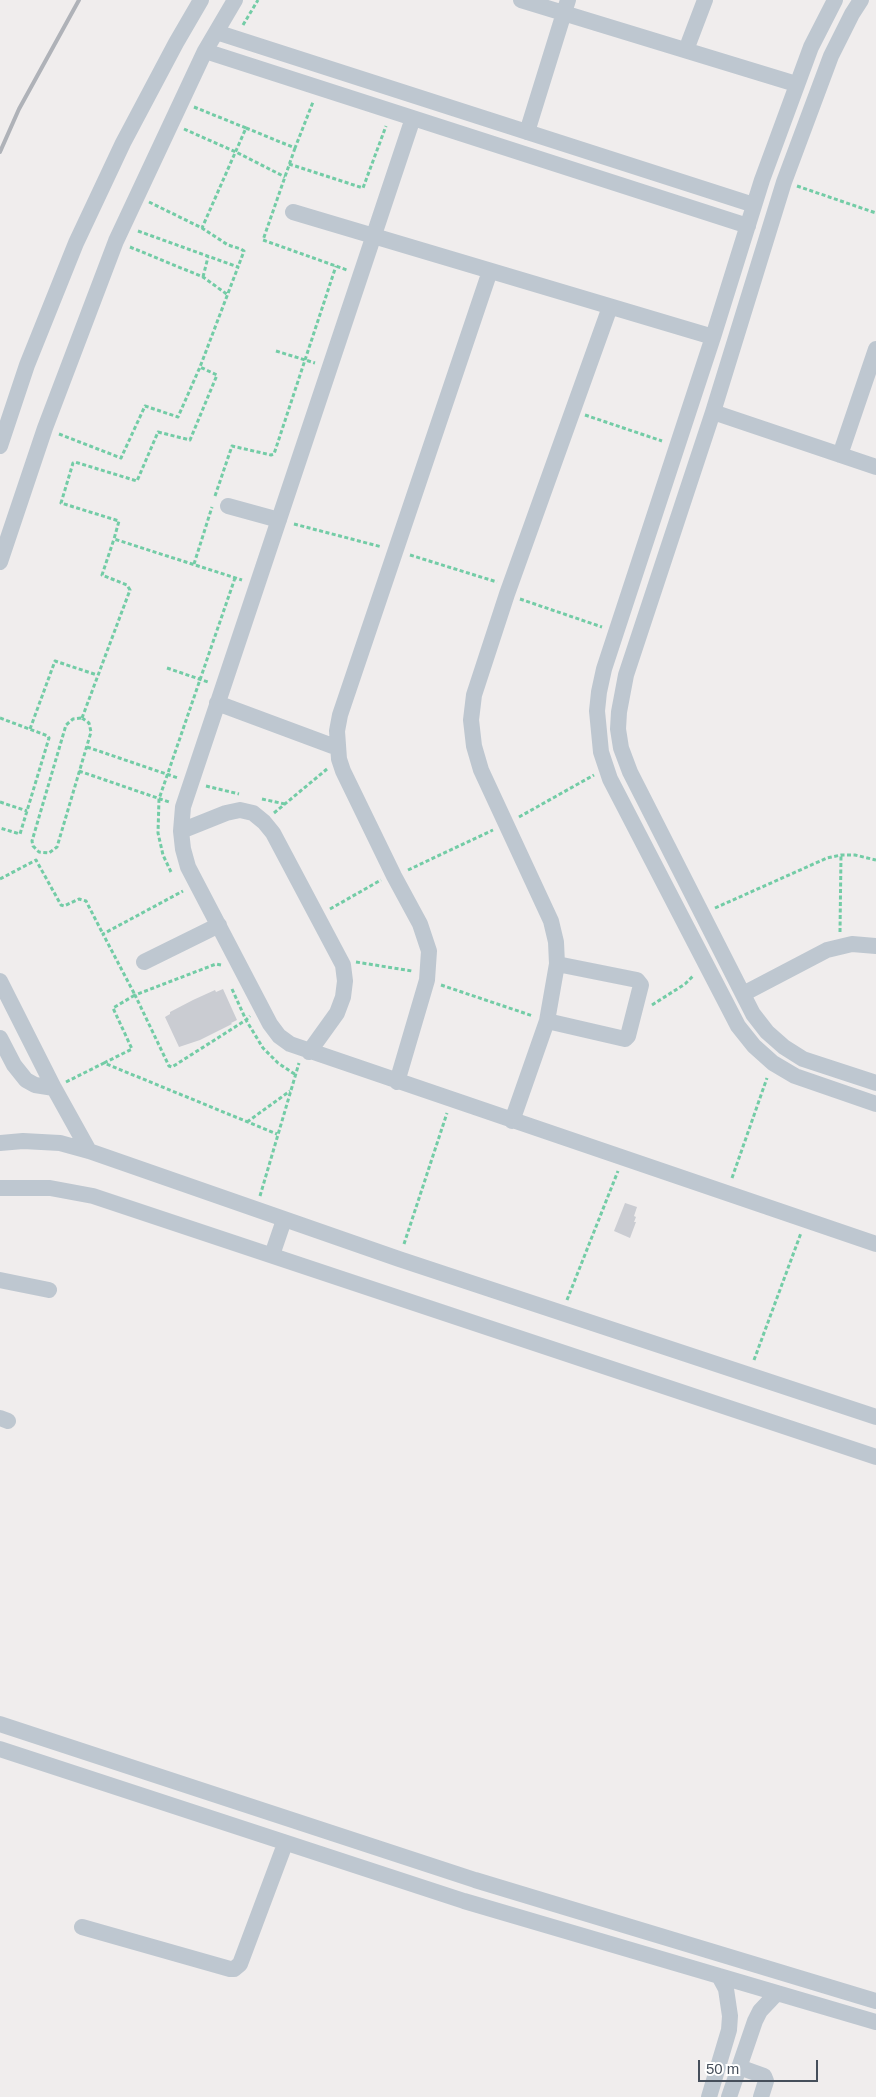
<!DOCTYPE html>
<style>
body{margin:0}
#map{position:relative;width:876px;height:2097px;overflow:hidden;background:#f0eded;font-family:Helvetica,sans-serif}
canvas{display:block}
.scale{position:absolute;left:698px;top:2060px;width:120px;height:22px;box-sizing:border-box;border:2px solid #464f5b;border-top:0;padding-left:6px;font-size:15px;line-height:18px;white-space:nowrap;color:#464f5b;-webkit-text-stroke:4px #fff;paint-order:stroke}
</style>
<div id="map">
<canvas width="876" height="2097"></canvas>
<div class="scale">50 m</div>
</div>
<script>
const c = document.querySelector('canvas').getContext('2d');
c.lineJoin = 'round';
function fillPath(path, color) { c.fillStyle = color; c.fill(path, 'evenodd'); }
const poly = rows => new Path2D(rows.map(r => 'M' + r).join(''));
function stroke(path, color, width, dash) { c.strokeStyle = color; c.lineWidth = width; c.lineCap = dash ? 'butt' : 'round'; c.setLineDash(dash || []); c.stroke(path); }
fillPath(poly([
 [223,989,237,1020,231,1023,232,1024,200,1040,179,1047,165,1017,170,1014,170,1012,193,1000,215,990,216,992],
 [625,1203,637,1207,634,1216,636,1217,634,1222,636,1222,630,1238,614,1231]
]), '#caccd2');
stroke(poly([
 [243,25,258,0],
 [194,107,246,128,202,228],
 [246,128,295,148,313,102],
 [184,129,236,152,285,177],
 [295,148,263,240,347,270],
 [289,164,363,188,386,126],
 [797,186,876,213],
 [149,202,202,228,228,245,241,249,244,251,238,267],
 [138,231,238,267,200,367,217,375,190,440,158,432,137,481,75,462,73,463,61,503,119,521,114,539,242,580],
 [130,247,203,277,228,295],
 [203,277,208,257],
 [276,351,315,363],
 [585,415,662,441],
 [59,434,121,458,145,406,178,417,200,367],
 [215,496,232,446,271,455,274,454,336,266],
 [294,524,382,547],
 [410,555,497,582],
 [194,564,212,507],
 [520,599,602,627],
 [167,668,208,682],
 [0,718,48,736,49,738,20,834,0,828],
 [82,718,89,723,91,732,57,847,49,853,39,852,33,846,32,841,66,725,73,719,82,718],
 [82,718,130,590,127,585,102,575,114,539],
 [30,729,55,661,97,675],
 [87,747,178,778],
 [79,771,169,802],
 [206,786,239,794],
 [262,799,285,804],
 [0,802,27,811],
 [274,813,327,769],
 [519,817,594,775],
 [408,870,493,830],
 [171,872,163,855,158,833,159,799,235,578],
 [0,879,36,860,61,905,64,906,79,899,86,901,103,934],
 [715,908,827,858,841,855,855,855,876,860],
 [330,909,381,880],
 [840,932,841,855],
 [356,962,412,971],
 [221,965,216,964,135,995,169,1066,172,1067,246,1020,250,1016],
 [441,985,533,1016],
 [232,989,246,1020,263,1048,278,1063,296,1075],
 [652,1005,685,984,694,975],
 [104,1063,132,1049,113,1008,135,995,103,934,183,891],
 [66,1082,104,1063,277,1134],
 [247,1122,290,1091],
 [732,1178,767,1078],
 [260,1196,299,1063],
 [404,1244,447,1113],
 [567,1300,618,1171],
 [754,1360,801,1233]
]), '#73cca6', 3, [4, 2.5]);
stroke(poly([
 [521,0,796,84],
 [835,0,811,47,762,180,713,337,604,669,599,692,597,711,601,752,610,779,738,1026,754,1046,773,1063,795,1076,876,1104],
 [861,0,852,14,831,56,784,182,713,412,626,675,619,712,618,729,621,748,630,772,753,1014,767,1032,784,1047,803,1059,876,1083],
 [216,32,754,205],
 [686,50,705,0],
 [205,51,748,226],
 [413,118,183,807,181,831,183,849,188,867,270,1024,279,1036,290,1044,876,1244],
 [527,132,568,0],
 [293,212,713,337],
 [713,412,876,467],
 [0,446,27,365,76,243,123,143,176,43,201,0],
 [840,455,876,349],
 [228,506,279,520],
 [0,562,45,428,116,241,205,51,235,0],
 [217,703,338,748],
 [181,831,226,813,240,810,253,813,264,822,273,833,343,965,345,981,343,997,337,1013,309,1052],
 [144,962,219,925],
 [0,981,54,1088,89,1151],
 [743,994,827,950,852,944,876,946],
 [547,1021,625,1039,628,1036,641,985,637,980,557,964],
 [0,1038,14,1065,26,1080,35,1085,54,1088],
 [397,1082,427,980,429,951,420,924,394,876,343,771,339,759,337,731,340,715,490,271],
 [512,1121,547,1021,557,964,556,942,551,921,481,770,474,746,471,720,474,695,507,594,610,307],
 [0,1143,23,1141,60,1143,89,1151,399,1259,876,1417],
 [0,1188,50,1188,93,1196,876,1457],
 [272,1255,284,1220],
 [0,1280,49,1290],
 [0,1418,8,1421],
 [0,1724,475,1880,876,2001],
 [0,1749,464,1901,876,2022],
 [82,1927,230,1969,234,1969,240,1964,285,1844],
 [739,2067,764,2076,766,2081,761,2097],
 [709,2097,729,2030,730,2016,726,1989,719,1976],
 [729,2097,755,2021,760,2011,777,1993]
]), '#bec7d0', 16);
stroke(poly([
 [0,152,19,109,79,0]
]), '#afb2b8', 4);
</script>
